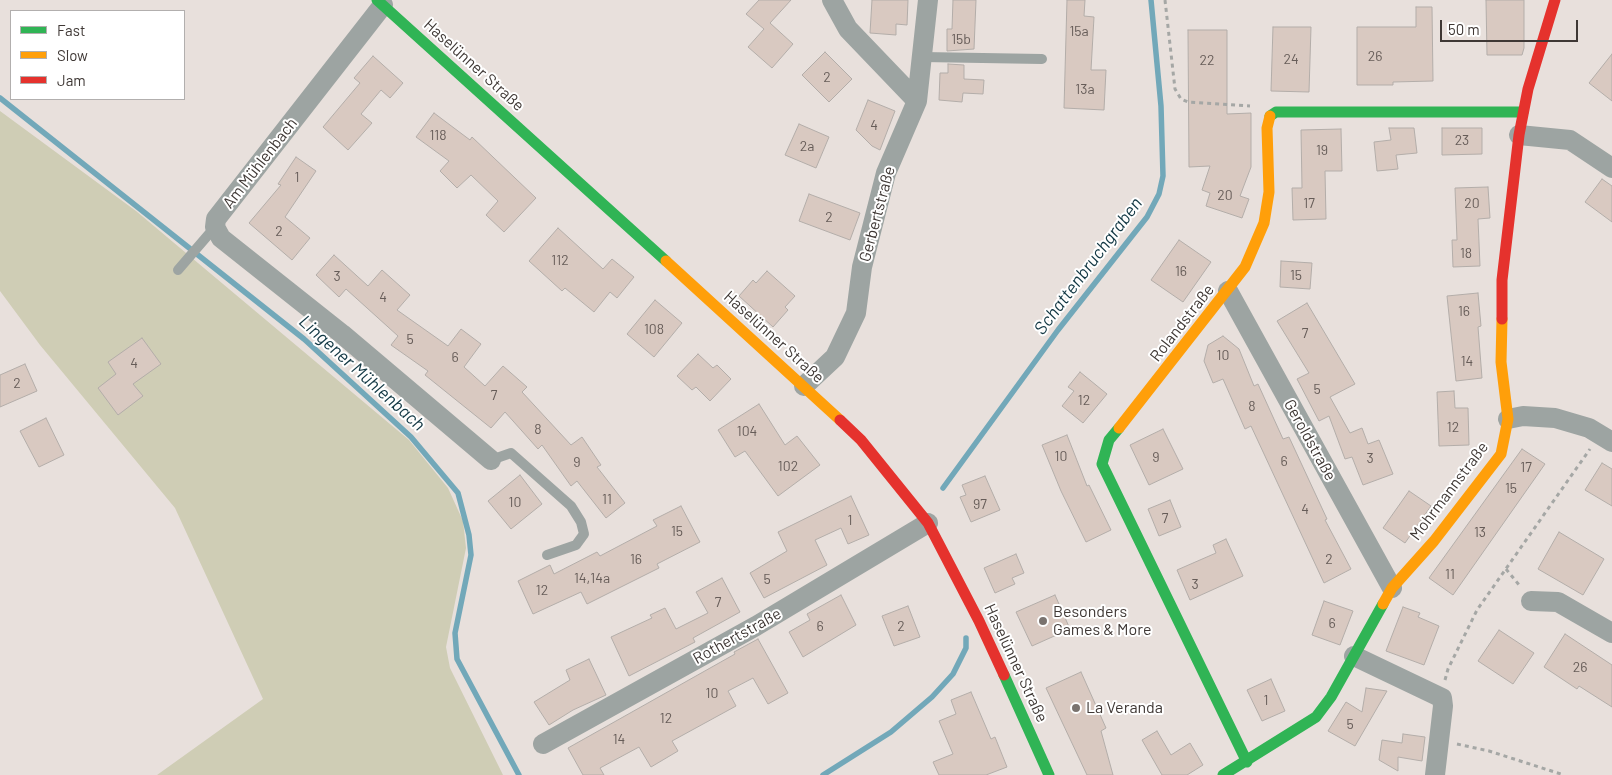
<!DOCTYPE html>
<meta charset="utf-8">
<style>
body{margin:0}
#map{position:relative;width:1612px;height:775px;overflow:hidden;background:#e8e0dc;font-family:Barlow,sans-serif}
canvas{display:block}
.legend{position:absolute;left:10px;top:10px;width:175px;height:90px;box-sizing:border-box;background:#fff;border:1px solid #b2afae;margin:0;padding:6px 9px;list-style:none;font-size:15px;color:#3f3835}
.legend li{display:flex;align-items:center;gap:10px;height:25px}
.legend b{width:25px;border:1px solid #b2afae}
.scale{position:absolute;left:1440px;top:20px;width:138px;height:22px;box-sizing:border-box;border:2px solid #3f3835;border-top:0;padding-left:6px;font-size:15px;line-height:18px;white-space:nowrap;color:#3f3835;-webkit-text-stroke:4px #fff;paint-order:stroke}
</style>
<div id="map">
<canvas width="1612" height="775"></canvas>
<ul class="legend">
<li><b style="height:6px;background:#30b455"></b>Fast</li>
<li><b style="height:6px;background:#ff9f0a"></b>Slow</li>
<li><b style="height:6px;background:#e5322d"></b>Jam</li>
</ul>
<div class="scale">50 m</div>
</div>
<script>
const c = document.querySelector('canvas').getContext('2d');
c.lineJoin = 'round';
function fillPath(path, color) { c.fillStyle = color; c.fill(path, 'evenodd'); }
const poly = rows => new Path2D(rows.map(r => 'M' + r).join(''));
function stroke(path, color, width, dash) { c.strokeStyle = color; c.lineWidth = width; c.lineCap = dash ? 'butt' : 'round'; c.setLineDash(dash || []); c.stroke(path); }
function label(font, color, halo, rows, align = 'center') {
  c.font = font + ' Barlow,sans-serif'; c.lineWidth = 4; c.setLineDash([]); c.textBaseline = 'middle'; c.strokeStyle = halo; c.fillStyle = color; for (const [text, x, y, turn = 0] of rows) {
    c.save(); c.translate(x, y); c.rotate((+turn || 0) * Math.PI / 180); c.textAlign = isNaN(turn) ? turn : align; if (halo) c.strokeText(text, 0, 0); c.fillText(text, 0, 0); c.restore();
  }
}
fillPath(poly([
 [0,111,136,211,409,440,448,488,463,521,466,548,446,647,450,668,503,775,157,775,263,699,175,508,40,345,0,291]
]), '#cfcdb5');
stroke(poly([
 [0,98,304,339,411,437,458,493,469,535,471,555,455,633,457,659,519,775],
 [943,488,1058,330,1147,217,1159,194,1163,176,1161,106,1151,0],
 [823,775,891,732,932,697,953,674,966,648,966,638]
]), '#72a8b9', 5.5);
const building = poly([
 [759,0,791,0,770,23,793,44,772,68,748,47,764,29,746,14,759,0],
 [872,0,908,0,907,25,896,24,896,35,870,33,872,0],
 [953,0,976,0,974,49,947,51,947,29,952,29,953,0],
 [1067,0,1085,0,1084,16,1094,17,1091,70,1106,70,1104,110,1064,108,1067,0],
 [1486,0,1524,0,1524,48,1522,55,1487,55,1486,0],
 [1416,7,1432,7,1433,81,1393,82,1393,85,1357,85,1357,27,1416,27,1416,7],
 [1273,27,1311,27,1309,92,1271,91,1273,27],
 [1188,30,1227,30,1227,114,1251,113,1251,167,1240,196,1249,199,1242,218,1206,206,1210,193,1202,190,1210,166,1189,167,1188,30],
 [825,52,852,79,829,102,802,75,825,52],
 [1612,54,1612,101,1589,83,1612,54],
 [373,56,403,83,390,98,381,90,361,114,372,123,348,150,323,127,360,83,354,78,373,56],
 [948,64,964,65,964,79,984,80,983,94,963,93,962,102,939,100,940,73,948,73,948,64],
 [868,100,895,111,880,150,872,146,856,130,868,100],
 [434,113,470,140,472,137,536,198,504,232,486,215,498,201,471,175,457,188,440,171,449,161,416,137,434,113],
 [799,124,829,137,816,168,785,155,799,124],
 [1389,128,1414,128,1417,153,1396,155,1398,169,1377,171,1374,142,1391,140,1389,128],
 [1442,128,1482,128,1482,154,1442,155,1442,128],
 [1341,129,1342,171,1325,171,1326,219,1293,220,1292,188,1302,188,1301,130,1341,129],
 [296,157,316,171,285,217,310,238,292,260,249,223,281,185,278,184,296,157],
 [1602,179,1612,186,1612,222,1585,202,1602,179],
 [1488,187,1490,218,1478,219,1480,266,1453,267,1452,240,1457,240,1455,188,1488,187],
 [809,194,860,213,850,240,799,221,809,194],
 [558,228,603,269,612,259,634,277,617,298,610,292,594,312,565,288,562,291,529,261,558,228],
 [1179,240,1211,262,1183,302,1151,280,1179,240],
 [334,255,368,286,382,270,410,295,397,310,448,346,461,329,481,344,464,367,485,386,503,366,527,387,522,392,571,445,582,437,601,465,597,467,625,503,606,518,577,481,571,486,542,445,538,449,505,412,491,428,425,375,428,371,391,345,398,336,346,289,339,297,316,275,334,255],
 [1281,261,1312,263,1310,289,1280,287,1281,261],
 [767,271,795,296,785,307,788,310,773,327,739,296,753,280,756,283,767,271],
 [1478,293,1481,326,1478,327,1482,378,1456,381,1447,296,1478,293],
 [655,300,682,323,654,357,627,334,655,300],
 [1307,303,1355,384,1330,397,1350,433,1362,428,1368,444,1379,440,1393,474,1363,485,1352,457,1345,459,1329,416,1319,421,1297,379,1309,373,1277,321,1307,303],
 [1223,336,1239,349,1254,386,1258,384,1283,439,1289,437,1327,519,1325,520,1351,569,1324,583,1251,426,1245,429,1223,379,1213,383,1204,361,1208,345,1223,336],
 [142,338,161,364,133,384,143,396,118,415,98,388,116,374,108,362,142,338],
 [698,354,713,368,717,365,731,379,710,401,696,387,692,390,677,376,698,354],
 [25,364,37,391,0,407,0,375,25,364],
 [1080,372,1107,394,1083,423,1062,406,1074,391,1068,387,1080,372],
 [1454,391,1455,408,1468,408,1469,445,1439,446,1437,392,1454,391],
 [759,404,785,445,797,436,820,465,778,496,745,451,735,457,718,430,759,404],
 [46,418,64,455,39,467,20,431,46,418],
 [1163,429,1183,469,1149,485,1130,445,1163,429],
 [1067,435,1087,486,1089,485,1111,530,1086,542,1061,491,1042,445,1067,435],
 [1522,449,1545,464,1453,595,1429,578,1522,449],
 [1602,463,1612,469,1612,506,1585,490,1602,463],
 [520,475,542,504,511,529,488,501,520,475],
 [985,476,1000,510,971,522,960,497,966,495,962,485,985,476],
 [1409,491,1431,506,1405,543,1383,528,1409,491],
 [851,496,869,535,848,544,841,528,815,540,827,565,764,598,750,573,787,551,778,532,851,496],
 [1170,500,1181,527,1159,536,1148,509,1170,500],
 [681,506,700,542,657,564,659,568,587,604,581,592,533,614,518,581,550,565,554,574,597,552,600,556,657,526,653,520,681,506],
 [1559,532,1604,559,1583,595,1538,569,1559,532],
 [1226,539,1243,576,1190,600,1177,570,1216,553,1213,545,1226,539],
 [1016,554,1024,573,1012,578,1015,584,995,593,984,568,1016,554],
 [722,578,740,612,693,638,695,642,629,676,611,637,652,618,650,615,665,608,676,629,708,613,696,592,722,578],
 [841,595,856,625,803,657,789,632,810,620,807,614,841,595],
 [1055,595,1070,629,1032,646,1016,612,1055,595],
 [1324,601,1353,611,1340,645,1312,635,1324,601],
 [908,606,920,637,894,646,882,616,908,606],
 [1403,607,1420,613,1418,617,1439,626,1424,665,1386,651,1403,607],
 [1499,630,1534,653,1513,684,1478,661,1499,630],
 [1565,634,1612,665,1612,707,1579,686,1577,689,1544,667,1565,634],
 [758,639,788,693,768,704,753,678,728,691,736,706,672,741,678,751,651,767,639,747,600,768,604,775,583,775,568,748,735,654,734,652,758,639],
 [589,659,606,695,573,710,549,725,534,702,570,680,566,670,589,659],
 [1081,672,1106,728,1101,731,1113,775,1087,775,1046,688,1081,672],
 [1271,679,1285,711,1262,721,1247,690,1271,679],
 [1366,688,1387,691,1355,746,1328,731,1346,702,1362,712,1366,688],
 [971,692,991,739,995,737,1007,767,986,775,939,775,933,762,953,754,939,721,956,714,951,700,971,692],
 [1157,731,1171,755,1190,743,1203,765,1187,775,1162,775,1142,740,1157,731],
 [1403,734,1425,737,1422,761,1398,757,1398,771,1379,760,1382,740,1402,743,1403,734]
]);
fillPath(building, '#d9c9c1');
stroke(building, '#b3ada9', 1);
stroke(poly([
 [1165,0,1175,89,1181,99,1188,102,1250,106],
 [1506,569,1520,586],
 [1445,680,1448,669,1477,610,1590,449],
 [1457,744,1489,751,1564,775]
]), '#a5a7a5', 3, [4, 4]);
stroke(poly([
 [923,57,1042,59],
 [178,270,215,227],
 [491,460,511,453,571,506,581,522,584,534,576,545,547,555]
]), '#9da4a2', 10);
stroke(poly([
 [832,0,848,29,917,101],
 [383,5,216,219,215,227,221,238,342,334,491,460],
 [1519,135,1570,140,1612,168],
 [1228,291,1392,588],
 [804,386,835,357,856,313,862,267,886,173,917,101,928,0],
 [1508,419,1523,416,1555,418,1589,428,1612,442],
 [1531,601,1558,602,1612,633],
 [1354,656,1442,698,1443,706,1435,775],
 [543,744,756,626,928,523]
]), '#9da4a2', 20);
stroke(poly([
 [377,0,666,261],
 [1270,116,1276,112,1523,112],
 [1119,428,1109,440,1102,464,1247,762],
 [1004,675,1049,775],
 [1223,775,1316,717,1331,697,1383,604]
]), '#30b455', 11);
stroke(poly([
 [666,261,840,420],
 [1119,428,1245,267,1264,223,1269,192,1267,128,1270,116],
 [1383,604,1392,588,1434,541,1501,454,1508,419,1501,362,1502,319]
]), '#ff9f0a', 11);
stroke(poly([
 [1502,319,1502,280,1519,135,1528,89,1555,0],
 [840,420,861,440,928,523,979,621,1004,675]
]), '#e5322d', 11);
for (const [x, y, r, color] of [
 [1043,621,5,"#7a736f"],
 [1076,708,5,"#7a736f"]
]) { const dot = new Path2D(); dot.arc(x, y, r, 0, 2 * Math.PI); c.fillStyle = color; c.fill(dot); stroke(dot, '#fff', 2); }
label('14px', '#665c58', null, [
 ["15a",1079,31],
 ["15b",961,39],
 ["26",1375,56],
 ["24",1291,59],
 ["22",1207,60],
 ["2",827,77],
 ["13a",1085,89],
 ["4",874,125],
 ["118",438,135],
 ["23",1462,140],
 ["2a",807,146],
 ["19",1322,150],
 ["1",297,177],
 ["20",1225,195],
 ["17",1309,203],
 ["20",1472,203],
 ["2",829,217],
 ["2",279,231],
 ["18",1466,253],
 ["112",560,260],
 ["16",1181,271],
 ["15",1296,275],
 ["3",337,276],
 ["4",383,297],
 ["16",1464,311],
 ["108",654,329],
 ["7",1305,333],
 ["5",410,339],
 ["10",1223,355],
 ["6",455,357],
 ["14",1467,361],
 ["4",134,363],
 ["2",17,383],
 ["5",1317,389],
 ["7",494,395],
 ["12",1084,400],
 ["8",1252,406],
 ["12",1453,427],
 ["8",538,429],
 ["104",747,431],
 ["10",1061,456],
 ["9",1156,457],
 ["3",1370,458],
 ["6",1284,461],
 ["9",577,462],
 ["102",788,466],
 ["17",1526,467],
 ["15",1511,488],
 ["11",607,499],
 ["10",515,502],
 ["97",980,504],
 ["4",1305,509],
 ["7",1165,518],
 ["1",850,520],
 ["15",677,531],
 ["13",1480,532],
 ["16",636,559],
 ["2",1329,559],
 ["11",1450,574],
 ["14,14a",592,578],
 ["5",767,579],
 ["3",1195,584],
 ["12",542,590],
 ["7",718,602],
 ["6",1332,623],
 ["6",820,626],
 ["2",901,626],
 ["26",1580,667],
 ["10",712,693],
 ["1",1266,700],
 ["12",666,718],
 ["5",1350,724],
 ["14",619,739]
]);
label('16px', '#3f3835', '#fff', [
 ["Haselünner Straße",474,65,42],
 ["Am Mühlenbach",260,163,-52],
 ["Gerbertstraße",877,214,-75],
 ["Rolandstraße",1182,323,-52],
 ["Haselünner Straße",774,337,42],
 ["Geroldstraße",1310,440,61],
 ["Mohrmannstraße",1449,491,-53],
 ["Rothertstraße",737,636,-29],
 ["Haselünner Straße",1016,663,65]
]);
label('16px', '#3f3835', '#fff', [
 ["Besonders",1053,612],
 ["Games & More",1053,630],
 ["La Veranda",1086,708]
], 'left');
label('italic 18px', '#123743', '#fff', [
 ["Schattenbruchgraben",1088,266,-53],
 ["Lingener Mühlenbach",362,373,42]
]);
</script>
